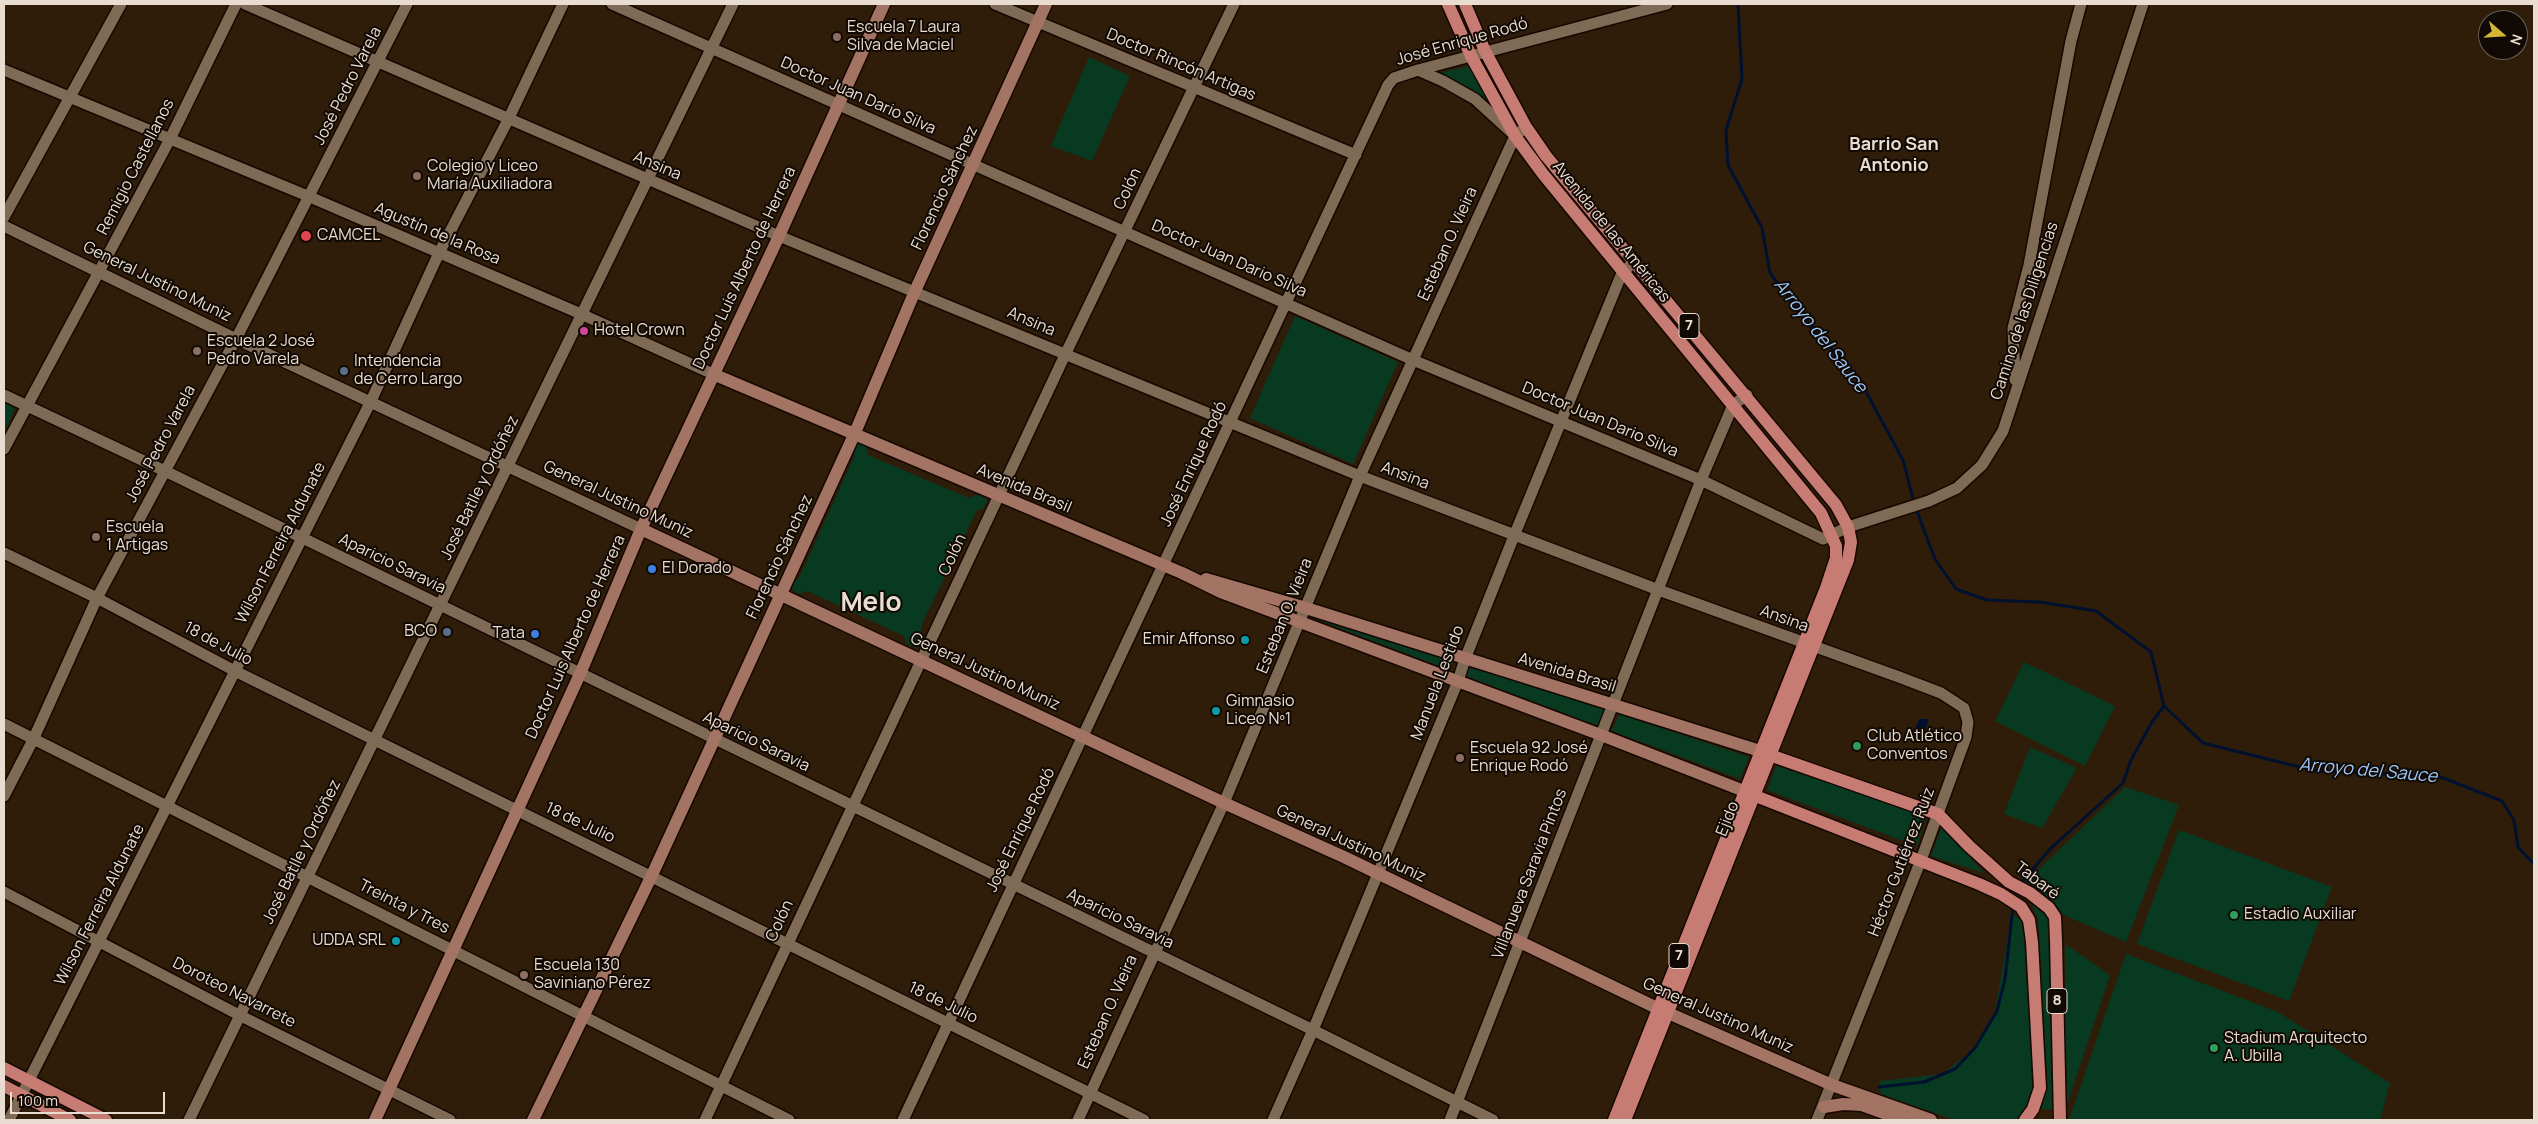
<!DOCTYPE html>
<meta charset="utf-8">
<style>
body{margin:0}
#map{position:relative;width:2538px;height:1124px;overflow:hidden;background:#2f1d0a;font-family:Manrope,sans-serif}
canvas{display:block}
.frame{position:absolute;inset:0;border:5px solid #e9dcd1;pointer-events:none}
.north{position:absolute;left:2478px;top:10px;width:50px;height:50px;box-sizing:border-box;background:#110903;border:1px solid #675d55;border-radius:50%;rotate:109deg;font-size:14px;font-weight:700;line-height:20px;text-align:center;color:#e9dcd1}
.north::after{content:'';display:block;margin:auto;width:18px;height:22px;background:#d5b534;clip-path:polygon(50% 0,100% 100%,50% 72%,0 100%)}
.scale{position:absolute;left:10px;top:1092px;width:155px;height:22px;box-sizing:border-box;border:2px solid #e9dcd1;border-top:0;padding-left:6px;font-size:15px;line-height:18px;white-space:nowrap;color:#e9dcd1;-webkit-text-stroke:4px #110903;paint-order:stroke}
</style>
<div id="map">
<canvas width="2538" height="1124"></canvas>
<div class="frame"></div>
<div class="north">N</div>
<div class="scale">100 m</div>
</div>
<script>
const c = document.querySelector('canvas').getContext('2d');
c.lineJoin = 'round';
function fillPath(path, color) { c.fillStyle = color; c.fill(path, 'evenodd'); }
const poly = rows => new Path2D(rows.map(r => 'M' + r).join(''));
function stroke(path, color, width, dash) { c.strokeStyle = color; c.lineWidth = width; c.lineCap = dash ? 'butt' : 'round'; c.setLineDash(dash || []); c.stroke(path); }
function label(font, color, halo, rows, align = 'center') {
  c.font = font + ' Manrope,sans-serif'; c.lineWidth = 4; c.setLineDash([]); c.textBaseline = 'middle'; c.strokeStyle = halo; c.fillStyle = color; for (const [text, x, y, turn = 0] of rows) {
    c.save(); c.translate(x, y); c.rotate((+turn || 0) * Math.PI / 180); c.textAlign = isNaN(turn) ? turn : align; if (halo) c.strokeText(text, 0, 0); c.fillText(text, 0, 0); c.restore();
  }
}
fillPath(poly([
 [1089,57,1130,76,1092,161,1051,146],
 [1470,66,1500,116,1439,73],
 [1295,316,1398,362,1353,464,1250,418],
 [4,402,15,409,4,432],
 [857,443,866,446,868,455,969,498,976,495,986,498,987,501,983,509,977,510,921,626,921,643,916,648,907,644,904,636,807,591,799,594,792,589,792,583,799,578,855,455,852,450],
 [1317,615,1454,660,1450,670,1315,619],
 [2024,662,2115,706,2085,766,1995,721],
 [1469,665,1604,709,1598,726,1466,676],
 [1619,714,1749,757,1740,779,1612,731],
 [2030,747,2077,768,2042,828,2004,814],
 [1776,766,1927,815,1917,846,1767,790],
 [2125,787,2179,805,2126,942,2064,915,2033,886,2025,882],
 [1942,826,1984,873,1931,856],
 [2179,830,2332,887,2289,1001,2137,944],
 [2029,898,2050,916,2054,1110,2042,1109,2042,1013,2038,919],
 [2012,914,2025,923,2034,1081,2029,1101,2016,1120,1955,1120,1881,1094,1879,1087,1880,1081,1942,1074,1975,1048,1994,1017],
 [2065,944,2110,975,2065,1111],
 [2126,954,2278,1012,2390,1083,2380,1120,2069,1120]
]), '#083921');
fillPath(poly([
 [1919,719,1929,719,1923,737,1917,735,1916,738,1912,737]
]), '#00112f');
stroke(poly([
 [1738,4,1742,79,1726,130,1728,165,1762,228,1770,273,1810,326,1858,377,1903,460,1914,503],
 [1916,509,1935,559,1956,589,1987,600,2040,602,2096,611,2151,652,2164,706,2203,743,2316,771,2438,776,2502,801,2514,820,2518,847,2534,864],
 [2020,884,2050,849,2123,783,2131,760,2152,722,2164,706],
 [1879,1087,1924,1082,1955,1069,1975,1048,1997,1011,2005,979,2013,907]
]), '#00112f', 3);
const street = poly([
 [245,4,779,236,1360,476,1656,589,1899,677,1941,693,1964,708,1968,722,1966,737,1921,860,1817,1120],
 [612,4,1413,360,1701,480,1823,539,1848,527,1929,501,1957,488,1982,465,2003,431,2143,4],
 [995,4,1356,155],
 [4,70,310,197,581,314,713,374],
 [1418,70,1443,81,1475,99,1511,132],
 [4,217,121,4],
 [4,226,236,339,641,529],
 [2015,380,2013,328,2029,265,2071,41,2081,4],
 [4,395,165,471,1313,1030,1493,1120],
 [4,449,170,139,236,4],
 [4,553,97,598,235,671,1144,1120],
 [4,724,789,1120],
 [4,796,33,740,97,598,236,339,407,4],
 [4,892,241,1016,450,1120],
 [9,1120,371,401,439,253,508,120,563,4],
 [189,1120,733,4],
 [705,1120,1065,355,1234,4],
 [903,1120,1388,85,1394,78,1418,70,1667,4],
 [1078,1120,1224,803,1360,476,1515,136,1526,127],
 [1273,1120,1313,1030,1458,681,1465,659,1514,536,1622,273,1635,261],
 [1450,1120,1701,480,1733,405,1747,395]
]);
const secondary = poly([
 [713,374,1182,573,1223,593,1601,735,1744,791],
 [641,529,1224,803,1344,857,1659,1009,1832,1085,1931,1120],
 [1206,579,1306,608,1760,751],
 [1824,1107,1843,1104,1862,1105,1903,1120],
 [375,1120,580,674,641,529,779,236,884,4],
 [533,1120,652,875,854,435,915,291,1046,4]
]);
const primary = poly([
 [1448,4,1471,56,1515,136,1543,174,1821,513,1836,546,1836,558,1826,588,1614,1120],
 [1465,4,1485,51,1526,127,1546,156,1836,505,1848,527,1851,542,1848,560,1625,1120],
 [1764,753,1938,814,1969,846,2009,882,2030,893,2049,908,2055,917,2056,940,2060,1120],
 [1748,793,1979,884,2001,894,2021,907,2029,920,2032,942,2040,1088,2033,1109,2025,1120],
 [4,1068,106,1120],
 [4,1086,70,1120]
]);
stroke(street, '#160700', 14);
stroke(secondary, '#160700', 15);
stroke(primary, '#160700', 15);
stroke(street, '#7f6a55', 11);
stroke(secondary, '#a37364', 12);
stroke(primary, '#c67b73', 12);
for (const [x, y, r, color] of [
 [837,37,5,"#8d6e63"],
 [417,176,5,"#8d6e63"],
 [306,236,6,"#e0444e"],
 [584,331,5,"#d1479c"],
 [197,351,5,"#8d6e63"],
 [344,371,5,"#5c6f8a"],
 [96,537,5,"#8d6e63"],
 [652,569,5,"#3f7fe0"],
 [447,632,5,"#5c6f8a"],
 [535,634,5,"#3f7fe0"],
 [1245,640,5,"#0f9aa8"],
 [1216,711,5,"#0f9aa8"],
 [1857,746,5,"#2e9e5b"],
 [1460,758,5,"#8d6e63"],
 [2234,915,5,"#2e9e5b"],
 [396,941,5,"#0f9aa8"],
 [524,975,5,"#8d6e63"],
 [2214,1048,5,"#2e9e5b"]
]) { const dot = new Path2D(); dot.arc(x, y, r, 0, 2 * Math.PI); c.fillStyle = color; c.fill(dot); stroke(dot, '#110903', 2); }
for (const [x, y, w] of [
 [1689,326,20],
 [1679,956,20],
 [2057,1001,20]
]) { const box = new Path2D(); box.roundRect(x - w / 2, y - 12.5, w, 25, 4); c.fillStyle = '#110903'; c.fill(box); stroke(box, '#e9dcd1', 1); }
label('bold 15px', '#e9dcd1', null, [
 ["7",1689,326],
 ["7",1679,956],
 ["8",2057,1001]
]);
label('16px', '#e9dcd1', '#110903', [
 ["Escuela 7 Laura",847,28],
 ["Silva de Maciel",847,46],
 ["Colegio y Liceo",427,167],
 ["María Auxiliadora",427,185],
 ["CAMCEL",317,236],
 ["Hotel Crown",594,331],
 ["Escuela 2 José",207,342],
 ["Pedro Varela",207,360],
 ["Intendencia",354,362],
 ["de Cerro Largo",354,380],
 ["Escuela",106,528],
 ["1 Artigas",106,546],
 ["El Dorado",662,569],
 ["BCO",437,632,"right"],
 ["Tata",525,634,"right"],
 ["Emir Affonso",1235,640,"right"],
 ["Gimnasio",1226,702],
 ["Liceo Nº1",1226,720],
 ["Club Atlético",1867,737],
 ["Conventos",1867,755],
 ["Escuela 92 José",1470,749],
 ["Enrique Rodó",1470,767],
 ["Estadio Auxiliar",2244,915],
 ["UDDA SRL",386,941,"right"],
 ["Escuela 130",534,966],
 ["Saviniano Pérez",534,984],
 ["Stadium Arquitecto",2224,1039],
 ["A. Ubilla",2224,1057]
], 'left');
label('16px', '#e9dcd1', '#110903', [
 ["José Enrique Rodó",1462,42,-16],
 ["Doctor Rincón Artigas",1181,65,23],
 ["José Pedro Varela",348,86,-63],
 ["Doctor Juan Dario Silva",858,96,24],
 ["Ansina",657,166,23],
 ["Remigio Castellanos",136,167,-63],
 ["Florencio Sánchez",945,188,-65],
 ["Colón",1128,189,-65],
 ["Avenida de las Américas",1611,232,51],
 ["Agustín de la Rosa",437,234,23],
 ["Esteban O. Vieira",1448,244,-66],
 ["Doctor Juan Dario Silva",1229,259,24],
 ["Doctor Luis Alberto de Herrera",745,268,-65],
 ["General Justino Muniz",157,282,26],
 ["Camino de las Diligencias",2025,311,-72],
 ["Ansina",1031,322,23],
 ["Doctor Juan Dario Silva",1600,420,23],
 ["José Pedro Varela",161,444,-62],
 ["José Enrique Rodó",1194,464,-65],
 ["Ansina",1405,476,21],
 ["José Batlle y Ordóñez",480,488,-64],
 ["Avenida Brasil",1024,489,23],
 ["General Justino Muniz",618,500,25],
 ["Wilson Ferreira Aldunate",281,543,-63],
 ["Colón",953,555,-65],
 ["Florencio Sánchez",780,557,-65],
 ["Aparicio Saravia",392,564,26],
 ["Esteban O. Vieira",1285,616,-68],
 ["Ansina",1784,619,20],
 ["Doctor Luis Alberto de Herrera",576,637,-66],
 ["18 de Julio",218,644,28],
 ["General Justino Muniz",985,672,25],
 ["Avenida Brasil",1567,673,17],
 ["Manuela Lestido",1438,683,-69],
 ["Aparicio Saravia",756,742,26],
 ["Ejido",1728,819,-68],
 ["18 de Julio",580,823,25],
 ["José Enrique Rodó",1021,830,-64],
 ["General Justino Muniz",1351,844,25],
 ["José Batlle y Ordóñez",302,852,-64],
 ["Héctor Gutiérrez Ruiz",1902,862,-69],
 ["Villanueva Saravia Pintos",1530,874,-69],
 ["Tabaré",2037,881,37],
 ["Wilson Ferreira Aldunate",100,905,-63],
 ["Treinta y Tres",404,907,27],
 ["Aparicio Saravia",1120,919,26],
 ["Colón",780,921,-65],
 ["Doroteo Navarrete",234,993,27],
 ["18 de Julio",943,1003,26],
 ["Esteban O. Vieira",1108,1012,-66],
 ["General Justino Muniz",1718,1016,24]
]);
label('bold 18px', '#e9dcd1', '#110903', [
 ["Barrio San",1894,145],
 ["Antonio",1894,166]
]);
label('italic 18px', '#9cc7fa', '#110903', [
 ["Arroyo del Sauce",1820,336,52],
 ["Arroyo del Sauce",2368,771,5]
]);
label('bold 26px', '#e9dcd1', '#110903', [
 ["Melo",871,604]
]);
</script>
